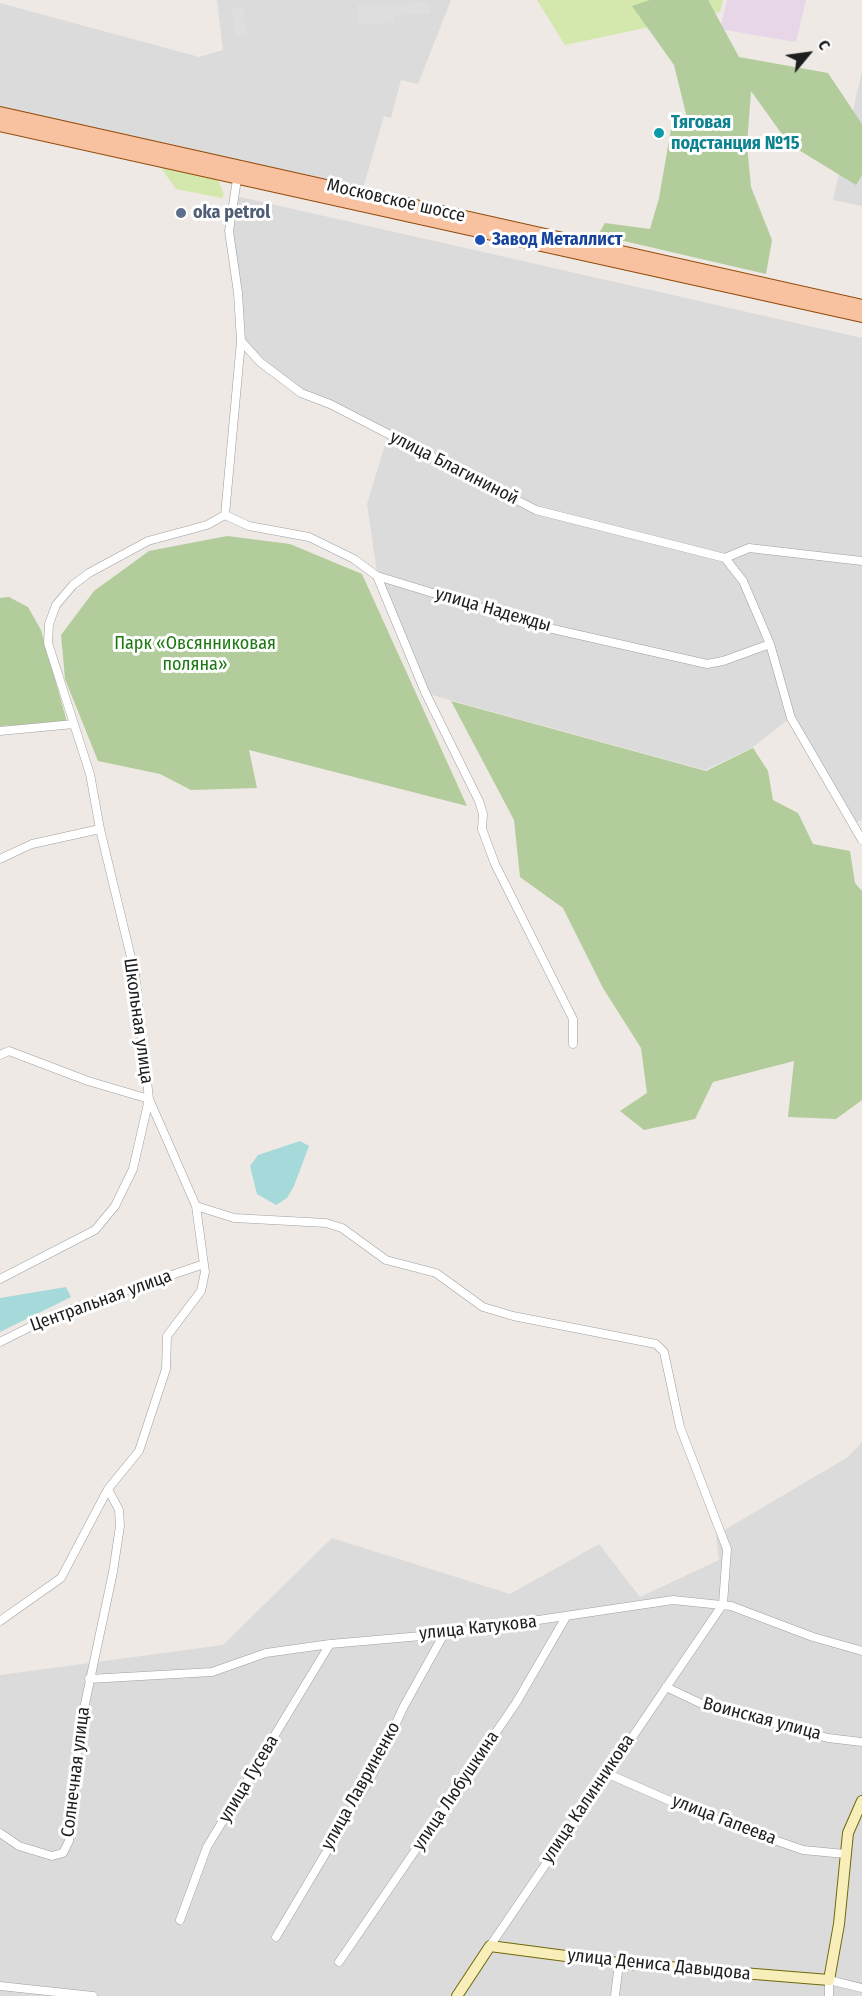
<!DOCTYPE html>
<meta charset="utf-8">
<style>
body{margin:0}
#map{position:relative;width:862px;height:1996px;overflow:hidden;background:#eee9e4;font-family:"Fira Sans Condensed",sans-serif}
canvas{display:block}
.north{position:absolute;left:778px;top:24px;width:60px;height:60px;-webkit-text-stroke:4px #fff;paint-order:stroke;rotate:61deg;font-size:16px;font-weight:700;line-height:24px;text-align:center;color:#1e1e1e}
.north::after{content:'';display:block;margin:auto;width:21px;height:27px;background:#1e1e1e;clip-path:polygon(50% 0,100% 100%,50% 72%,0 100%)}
</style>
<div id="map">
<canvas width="862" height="1996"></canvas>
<div class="north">С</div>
</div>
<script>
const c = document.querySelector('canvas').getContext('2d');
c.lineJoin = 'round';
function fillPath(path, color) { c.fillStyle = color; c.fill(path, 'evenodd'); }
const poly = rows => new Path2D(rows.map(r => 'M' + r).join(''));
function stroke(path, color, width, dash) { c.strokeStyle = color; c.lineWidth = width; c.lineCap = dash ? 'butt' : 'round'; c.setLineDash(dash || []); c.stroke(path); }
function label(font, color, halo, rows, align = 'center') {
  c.font = font + ' "Fira Sans Condensed",sans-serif'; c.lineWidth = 6; c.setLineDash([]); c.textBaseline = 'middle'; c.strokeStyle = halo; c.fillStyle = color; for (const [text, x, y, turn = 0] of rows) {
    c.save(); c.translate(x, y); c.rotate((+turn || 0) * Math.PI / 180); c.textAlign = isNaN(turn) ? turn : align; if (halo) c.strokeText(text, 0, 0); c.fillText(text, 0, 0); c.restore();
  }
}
fillPath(poly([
 [217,0,451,0,418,84,401,80,391,118,384,116,364,185,353,189,0,109,0,3,199,57,223,50],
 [862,71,862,206,833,200],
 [236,196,862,338,862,559,748,545,725,556,536,509,301,392,260,361,242,340,230,231],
 [387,438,536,514,725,559,742,581,769,647,790,718,752,748,705,770,428,694,377,573,367,504],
 [748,550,862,563,862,820,854,823,792,716,771,643,727,558],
 [862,1442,862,1996,0,1996,0,1675,223,1645,332,1538,510,1594,599,1544,640,1597,719,1560,716,1535,848,1457]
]), '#dcdbdb');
fillPath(poly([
 [727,0,806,0,796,42,720,29]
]), '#e7d6e7');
fillPath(poly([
 [537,0,723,0,720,12,565,45],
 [162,165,217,178,224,194,222,198,176,189,161,168]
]), '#d4e7ac');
fillPath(poly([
 [650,0,708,0,739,57,828,73,862,124,862,175,856,185,789,144,751,91,747,145,751,187,772,240,766,274,598,235,605,223,650,229,659,198,671,129,689,126,674,65,632,6],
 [227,536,290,544,362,574,467,806,249,750,257,788,191,790,160,774,98,761,65,679,61,635,94,591,149,551],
 [9,597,28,607,41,630,67,722,0,726,0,598],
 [451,701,706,771,753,748,768,771,773,800,798,813,813,844,850,851,855,883,862,891,862,1100,836,1119,788,1117,794,1061,713,1082,695,1119,644,1130,620,1111,647,1093,641,1048,603,988,563,908,520,877,514,820]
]), '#b3cc9b');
fillPath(poly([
 [429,2,430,14,394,15,394,23,358,24,357,5],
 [243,6,247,35,236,36,232,8]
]), '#dedede');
fillPath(poly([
 [300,1141,309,1146,294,1186,287,1198,276,1205,257,1194,250,1166,258,1155],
 [66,1287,71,1297,0,1332,0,1298]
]), '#a6d9da');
const street = poly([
 [241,341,260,362,301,393,330,404,536,510,725,558,749,548,862,561],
 [225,515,249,526,309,537,354,559,377,576,544,627,707,664,723,661,770,644],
 [225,515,241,341,238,293,229,231,238,173],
 [725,558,743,581,770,644,791,718,862,840],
 [377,576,425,692,479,801,483,814,482,829,495,864,573,1019,573,1044],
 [0,731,74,724],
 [0,859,32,844,100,829],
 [0,1055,9,1051,88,1081,149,1099,133,1169,115,1206,95,1230,0,1279],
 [196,1206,234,1218,326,1223,342,1228,386,1260,436,1273,483,1307,513,1316,656,1344,664,1352,680,1427,727,1549,723,1604,490,1946],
 [0,1342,54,1315,204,1264],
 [0,1621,61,1578,108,1489],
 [89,1679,212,1672,266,1653,330,1644,444,1634,673,1600,731,1606,813,1637,862,1651],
 [666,1687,704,1705,828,1738,862,1742],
 [606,1773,700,1814,803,1850,845,1854],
 [0,1833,19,1846,52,1856,63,1853,69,1841,79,1732,113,1572,120,1526,119,1510,108,1489,139,1451,166,1369,167,1336,201,1291,205,1272,196,1206,149,1099,135,974,100,829,90,774,48,643,49,624,56,605,73,585,89,573,148,541,207,525,225,515],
 [180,1920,207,1847,330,1644],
 [276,1937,372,1775,404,1706,444,1634],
 [339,1962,516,1703,566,1617],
 [0,1986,93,1996],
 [615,1996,619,1963],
 [829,1996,829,1980,862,1988]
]);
const secondary = poly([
 [457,1996,490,1946,619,1963,829,1980,839,1924,848,1833,862,1801]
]);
const primary = poly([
 [0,113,862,306],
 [0,125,862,316]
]);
stroke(street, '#9f9f9f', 9);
stroke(secondary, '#706709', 12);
stroke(primary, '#924806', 14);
stroke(street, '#fff', 8);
stroke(secondary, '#f7eeba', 10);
stroke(primary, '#f8c1a0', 12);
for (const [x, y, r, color] of [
 [659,133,6,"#0f9aa8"],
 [181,213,6,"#5c6f8a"],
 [480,240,6,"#1a4fb4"]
]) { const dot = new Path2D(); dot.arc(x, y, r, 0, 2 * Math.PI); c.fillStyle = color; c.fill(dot); stroke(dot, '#fff', 2); }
label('bold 18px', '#0d838f', '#fff', [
 ["Тяговая",671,123],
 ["подстанция №15",671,144]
], 'left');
label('18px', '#1e1e1e', '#fff', [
 ["Московское шоссе",396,201,13],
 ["улица Благининой",454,468,27],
 ["улица Надежды",493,610,16],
 ["Школьная улица",138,1021,82],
 ["Центральная улица",101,1301,-20],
 ["улица Катукова",478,1628,-6],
 ["Воинская улица",762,1719,15],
 ["Солнечная улица",76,1772,-83],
 ["улица Гусева",249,1779,-59],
 ["улица Лавриненко",361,1786,-61],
 ["улица Любушкина",456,1791,-56],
 ["улица Калинникова",588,1799,-56],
 ["улица Гапеева",724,1820,21],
 ["улица Дениса Давыдова",659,1965,6]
]);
label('bold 18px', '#4e5e75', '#fff', [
 ["oka petrol",193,213]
], 'left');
label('bold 18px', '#164399', '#fff', [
 ["Завод Металлист",492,240]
], 'left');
label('18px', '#1c7810', '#fff', [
 ["Парк «Овсянниковая",195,644],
 ["поляна»",195,665]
]);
</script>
